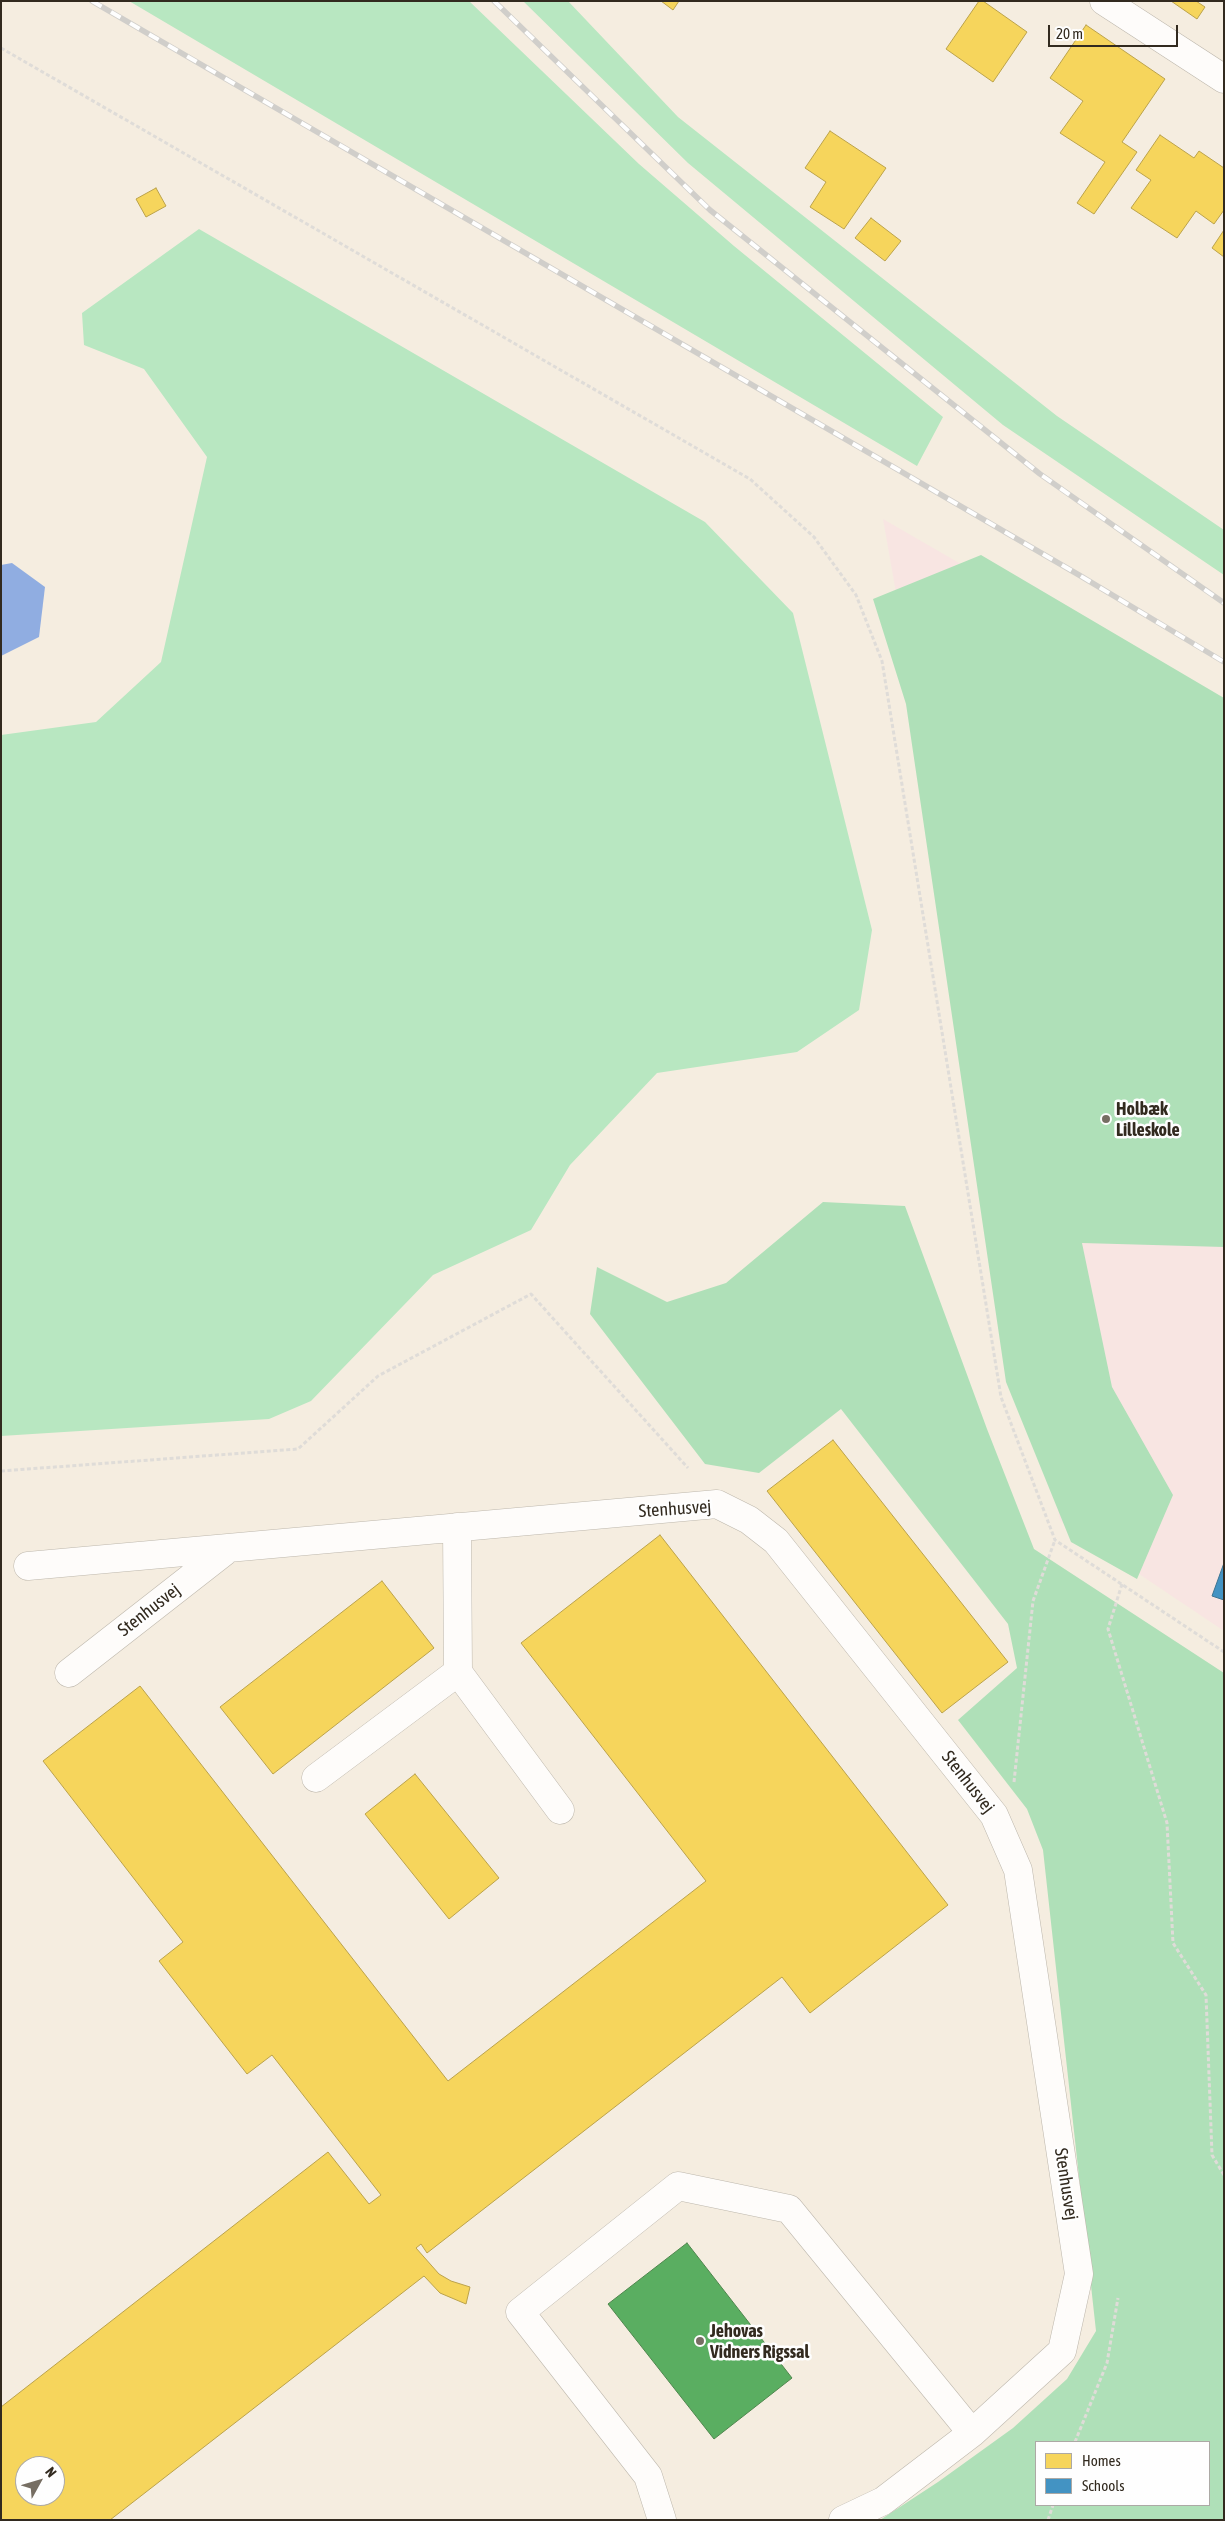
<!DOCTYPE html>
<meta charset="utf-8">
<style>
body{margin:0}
#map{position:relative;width:1225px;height:2521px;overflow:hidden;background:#f5ede0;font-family:"Asap Condensed",sans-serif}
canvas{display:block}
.frame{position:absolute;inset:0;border:2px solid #322a1f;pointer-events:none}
.legend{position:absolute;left:1035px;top:2441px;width:175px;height:65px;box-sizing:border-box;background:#fefefe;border:1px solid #aca9a5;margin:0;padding:6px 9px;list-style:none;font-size:15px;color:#322a1f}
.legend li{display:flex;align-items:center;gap:10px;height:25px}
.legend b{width:25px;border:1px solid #aca9a5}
.north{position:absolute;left:15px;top:2456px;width:50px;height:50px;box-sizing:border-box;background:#fefefe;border:1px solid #aca9a5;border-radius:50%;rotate:51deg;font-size:14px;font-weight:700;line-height:20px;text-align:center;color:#322a1f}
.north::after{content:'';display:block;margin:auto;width:18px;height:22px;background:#766e63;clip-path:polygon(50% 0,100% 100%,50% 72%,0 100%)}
.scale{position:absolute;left:1048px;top:25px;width:130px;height:22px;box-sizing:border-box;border:2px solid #322a1f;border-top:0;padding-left:6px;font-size:15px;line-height:18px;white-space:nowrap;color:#322a1f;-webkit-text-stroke:4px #fefefe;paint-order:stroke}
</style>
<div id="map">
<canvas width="1225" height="2521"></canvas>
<div class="frame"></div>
<ul class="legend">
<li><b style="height:14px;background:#f6d55c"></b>Homes</li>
<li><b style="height:14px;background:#4393c3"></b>Schools</li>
</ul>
<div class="north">N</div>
<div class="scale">20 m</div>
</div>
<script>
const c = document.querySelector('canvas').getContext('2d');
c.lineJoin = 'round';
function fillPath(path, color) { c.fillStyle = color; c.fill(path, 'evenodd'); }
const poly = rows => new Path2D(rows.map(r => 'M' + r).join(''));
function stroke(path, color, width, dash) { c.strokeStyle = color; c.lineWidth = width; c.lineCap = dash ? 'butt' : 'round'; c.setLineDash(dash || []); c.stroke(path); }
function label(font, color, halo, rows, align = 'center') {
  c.font = font + ' "Asap Condensed",sans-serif'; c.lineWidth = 5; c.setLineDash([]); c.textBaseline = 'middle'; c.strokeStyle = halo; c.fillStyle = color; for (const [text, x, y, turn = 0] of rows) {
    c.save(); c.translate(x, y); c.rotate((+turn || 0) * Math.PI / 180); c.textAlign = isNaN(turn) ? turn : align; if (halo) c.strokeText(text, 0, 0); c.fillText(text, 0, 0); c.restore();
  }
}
fillPath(poly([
 [883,519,1224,716,1224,1631,1060,1521]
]), '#f8e5e2');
fillPath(poly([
 [129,1,469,1,639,164,734,246,943,417,917,466],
 [523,1,568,1,678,117,1057,416,1224,530,1224,575,1003,425,688,163],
 [199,229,705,522,793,613,872,930,859,1010,797,1052,657,1073,570,1165,531,1230,433,1275,311,1401,269,1419,1,1436,1,735,96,722,161,662,207,457,144,369,84,345,82,313]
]), '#b8e7c1');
fillPath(poly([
 [981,555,1224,698,1224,1247,1082,1243,1112,1387,1173,1495,1137,1579,1071,1542,1006,1382,906,704,873,599],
 [823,1202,905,1206,987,1429,1034,1549,1224,1673,1224,2520,880,2520,938,2482,1013,2428,1067,2379,1096,2331,1043,1850,1027,1809,958,1720,1017,1668,1008,1624,841,1409,759,1473,705,1464,590,1314,597,1267,667,1302,726,1283],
 [1036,2442,1209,2442,1209,2505,1036,2505]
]), '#afe0b8');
fillPath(poly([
 [12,563,45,587,39,637,1,656,1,565]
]), '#90ade1');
const homes = poly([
 [661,1,679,1,673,10,661,1],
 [979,1,983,1,1027,32,993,82,946,49,979,1],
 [1171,1,1196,1,1205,7,1197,19,1171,1],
 [1086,25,1165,79,1122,142,1137,152,1094,214,1077,203,1105,162,1060,133,1083,101,1050,78,1086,25],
 [830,131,886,168,844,229,810,207,826,182,805,168,830,131],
 [1160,135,1194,158,1199,151,1224,168,1224,210,1214,224,1196,211,1177,238,1131,208,1151,180,1136,170,1160,135],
 [156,188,166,206,146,217,136,199,156,188],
 [871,218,901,241,885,261,855,238,871,218],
 [1224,230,1224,257,1212,248,1224,230],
 [833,1440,1008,1662,942,1713,767,1491,833,1440],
 [660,1535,948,1905,810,2013,782,1977,427,2253,421,2244,416,2248,439,2274,451,2281,470,2287,466,2304,440,2293,424,2276,110,2520,1,2520,1,2407,328,2152,369,2204,381,2195,272,2055,247,2074,159,1961,183,1942,43,1761,140,1686,448,2081,706,1881,521,1643,660,1535],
 [25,2466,55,2466,55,2496,25,2496,25,2466],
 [382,1581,434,1648,273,1774,220,1707,382,1581],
 [415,1774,499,1878,449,1919,365,1814,415,1774]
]);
fillPath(homes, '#f6d55c');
stroke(homes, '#bba24a', 1);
const schools = poly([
 [1224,1563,1224,1600,1212,1596,1224,1563]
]);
fillPath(schools, '#4393c3');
stroke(schools, '#3e7492', 1);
const public = poly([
 [687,2243,792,2378,714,2439,608,2304,687,2243]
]);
fillPath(public, '#5aae61');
stroke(public, '#4e864d', 1);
const minor = poly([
 [1104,1,1224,79],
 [457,1527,458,1672],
 [28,1566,717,1504,749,1520,776,1541,994,1815,1018,1870,1079,2274,1062,2351,972,2433,883,2501,843,2520],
 [69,1673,229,1548],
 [316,1778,458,1672,560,1810],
 [662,2520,648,2476,520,2312,678,2186,789,2209,972,2433]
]);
stroke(minor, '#bdb7ac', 29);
stroke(poly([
 [1,48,750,479,814,537,856,595,882,661,1001,1397,1055,1540,1224,1652],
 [1,1471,298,1449,378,1376,531,1294,688,1468],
 [1122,1584,1108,1629,1167,1823,1173,1943,1206,1995,1212,2155,1224,2175],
 [1014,1782,1033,1601,1055,1540],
 [1075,2442,1107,2363,1118,2298],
 [1048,2520,1053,2505]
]), '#dfdcd8', 3, [4, 2.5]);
stroke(minor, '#fefcfa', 28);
const rail = poly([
 [92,1,1079,575,1224,662],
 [494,1,710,210,1040,474,1224,603]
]);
stroke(rail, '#d0ceca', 5.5);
stroke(rail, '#fefefe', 4, [11]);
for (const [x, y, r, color] of [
 [1106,1119,5,"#766e63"],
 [700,2341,5,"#766e63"]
]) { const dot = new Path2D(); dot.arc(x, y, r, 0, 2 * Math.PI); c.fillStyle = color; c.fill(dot); stroke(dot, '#fefefe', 2); }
label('bold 18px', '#322a1f', '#fefefe', [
 ["Holbæk",1116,1109],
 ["Lilleskole",1116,1130],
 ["Jehovas",710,2331],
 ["Vidners Rigssal",710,2352]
], 'left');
label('18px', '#322a1f', '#fefefe', [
 ["Stenhusvej",675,1509,-4],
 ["Stenhusvej",149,1610,-38],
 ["Stenhusvej",968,1782,52],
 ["Stenhusvej",1066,2184,81]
]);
</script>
